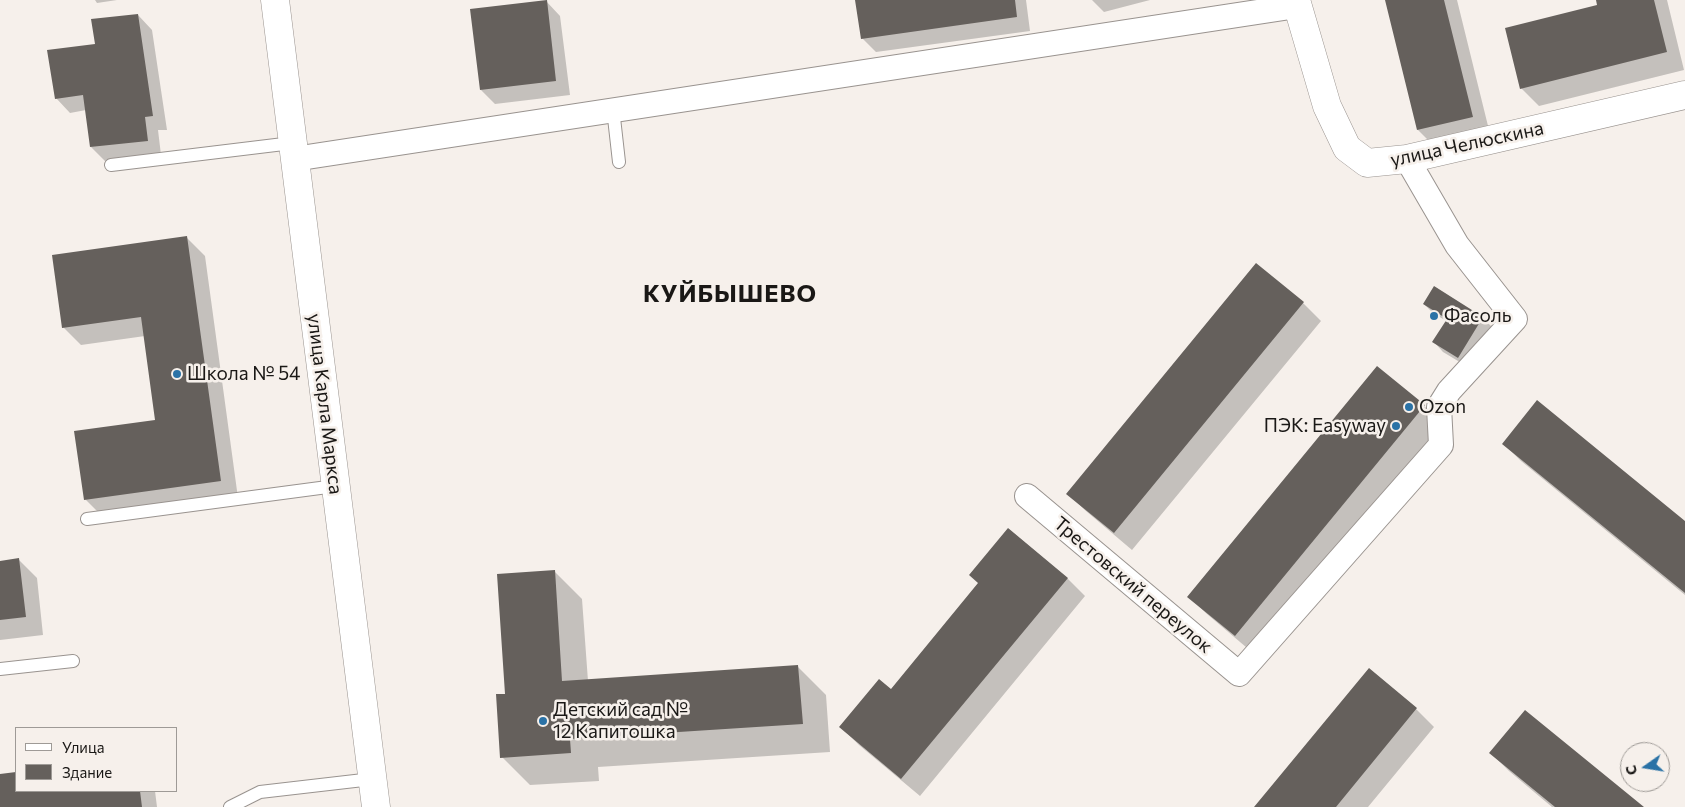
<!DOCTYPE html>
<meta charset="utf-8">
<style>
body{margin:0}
#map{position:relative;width:1685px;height:807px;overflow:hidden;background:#f6f0eb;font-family:Commissioner,sans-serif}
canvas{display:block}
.legend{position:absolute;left:15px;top:727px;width:162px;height:65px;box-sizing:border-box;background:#f6f0eb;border:1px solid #9e9a96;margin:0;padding:6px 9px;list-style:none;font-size:15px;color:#1a1816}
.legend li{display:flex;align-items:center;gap:10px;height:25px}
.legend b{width:25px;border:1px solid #9e9a96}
.north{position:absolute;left:1620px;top:742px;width:50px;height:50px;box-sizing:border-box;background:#f6f0eb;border:1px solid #9e9a96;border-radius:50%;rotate:257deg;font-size:14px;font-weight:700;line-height:20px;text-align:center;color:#1a1816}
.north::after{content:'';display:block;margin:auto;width:18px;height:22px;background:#2a72a6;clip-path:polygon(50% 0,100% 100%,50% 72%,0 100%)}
</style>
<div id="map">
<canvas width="1685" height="807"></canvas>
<ul class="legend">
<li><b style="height:6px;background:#fff"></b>Улица</li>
<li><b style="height:14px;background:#65605c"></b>Здание</li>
</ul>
<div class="north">С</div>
</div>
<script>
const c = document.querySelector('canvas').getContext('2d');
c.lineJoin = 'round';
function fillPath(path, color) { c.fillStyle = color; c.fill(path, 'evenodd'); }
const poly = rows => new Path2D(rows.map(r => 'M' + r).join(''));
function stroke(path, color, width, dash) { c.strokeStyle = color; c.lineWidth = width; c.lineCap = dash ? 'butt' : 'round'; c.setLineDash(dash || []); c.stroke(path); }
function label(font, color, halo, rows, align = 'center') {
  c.font = font + ' Commissioner,sans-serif'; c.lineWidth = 5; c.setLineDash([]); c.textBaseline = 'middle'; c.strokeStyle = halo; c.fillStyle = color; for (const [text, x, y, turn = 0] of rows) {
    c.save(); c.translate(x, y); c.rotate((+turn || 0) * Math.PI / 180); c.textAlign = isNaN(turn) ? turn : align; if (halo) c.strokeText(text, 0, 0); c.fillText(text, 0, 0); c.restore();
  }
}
fillPath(poly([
 [95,0,117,0,97,3],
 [856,0,1026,0,1030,31,876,52,862,38],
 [1092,0,1150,0,1104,12],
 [1386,0,1457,0,1490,134,1436,148,1418,130],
 [1597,0,1667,0,1684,70,1539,106,1521,88,1599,6],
 [546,1,560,16,570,95,495,104,481,90],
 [138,15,152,30,167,130,158,130,161,155,105,161,91,147,86,110,70,113,56,98,96,45],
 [187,238,205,256,238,498,103,517,85,499,157,421,145,336,81,345,63,327],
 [1257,265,1303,303,1321,321,1132,550,1086,511,1068,494],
 [1435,287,1483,318,1492,327,1468,367,1443,352,1434,342,1447,321,1434,314,1424,304],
 [1378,368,1424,406,1442,424,1253,653,1207,614,1189,597],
 [1504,444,1685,522,1685,595,1521,461],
 [1009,529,1068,579,1085,596,920,796,859,745,841,727,891,690,979,584],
 [19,560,37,578,43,635,0,640,0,562],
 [554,571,582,599,588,681,798,667,826,695,830,752,598,767,599,781,530,785,502,757,506,695],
 [1369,670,1416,709,1434,727,1368,807,1255,807],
 [1491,753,1642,807,1552,807,1509,771],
 [16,773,16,791,155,791,157,807,0,807,0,775]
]), '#0003');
fillPath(poly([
 [547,0,556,81,480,90,470,9],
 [855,0,1015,0,1017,17,861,39],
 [1385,0,1444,0,1473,117,1417,130],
 [1596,0,1654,0,1667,52,1520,89,1505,28,1597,5],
 [138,14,153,116,145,117,148,141,90,147,83,95,55,99,47,50,95,44,91,19],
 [187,236,221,481,84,500,74,431,155,420,141,317,62,328,52,255],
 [1256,263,1304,302,1114,533,1066,494],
 [1434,286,1483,317,1458,358,1432,342,1447,319,1423,304],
 [1377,366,1425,405,1235,636,1187,597],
 [1537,400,1685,521,1685,593,1502,444],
 [1008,528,1068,578,901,779,839,727,879,679,891,689,978,583,969,575],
 [19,558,26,617,0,620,0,561],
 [555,570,562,681,798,665,803,724,570,739,571,753,500,758,496,694,505,694,497,574],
 [1369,668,1417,708,1336,807,1254,807],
 [1525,710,1644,807,1555,807,1489,753],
 [16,772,16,791,140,791,142,807,0,807,0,774]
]), '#65605c');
const lane = poly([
 [613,109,619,162],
 [111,165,292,143],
 [87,519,335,486],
 [0,669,73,661],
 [230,807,260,792,372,779]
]);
const street = poly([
 [294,159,1297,6],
 [1027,496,1239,674,1441,445,1439,407,1449,391,1515,319,1457,245,1407,159]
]);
const secondary = poly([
 [275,0,376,807],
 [1296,0,1327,106,1347,148,1367,163,1407,159,1685,95]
]);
stroke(lane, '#99938f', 14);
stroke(street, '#99938f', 26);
stroke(secondary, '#99938f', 29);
stroke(lane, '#fff', 12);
stroke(street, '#fff', 24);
stroke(secondary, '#fff', 28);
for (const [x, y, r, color] of [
 [1434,316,5,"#2a72a6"],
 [177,374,5,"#2a72a6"],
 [1409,407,5,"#2a72a6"],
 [1396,426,5,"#2a72a6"],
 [543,721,5,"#2a72a6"]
]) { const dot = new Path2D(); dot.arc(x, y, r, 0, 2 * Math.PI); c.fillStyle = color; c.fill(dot); stroke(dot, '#f6f0eb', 2); }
label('19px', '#1a1816', '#f6f0eb', [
 ["улица Челюскина",1467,144,-12],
 ["улица Карла Маркса",325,404,83],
 ["Трестовский переулок",1133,585,40]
]);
label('19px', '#1a1816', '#f6f0eb', [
 ["Фасоль",1444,316],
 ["Школа № 54",187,374],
 ["Ozon",1419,407],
 ["ПЭК: Easyway",1386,426,"right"],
 ["Детский сад №",553,710],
 ["12 Капитошка",553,732]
], 'left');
c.letterSpacing = '1px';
label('bold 24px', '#1a1816', '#f6f0eb', [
 ["КУЙБЫШЕВО",730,294]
]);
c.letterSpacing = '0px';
</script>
